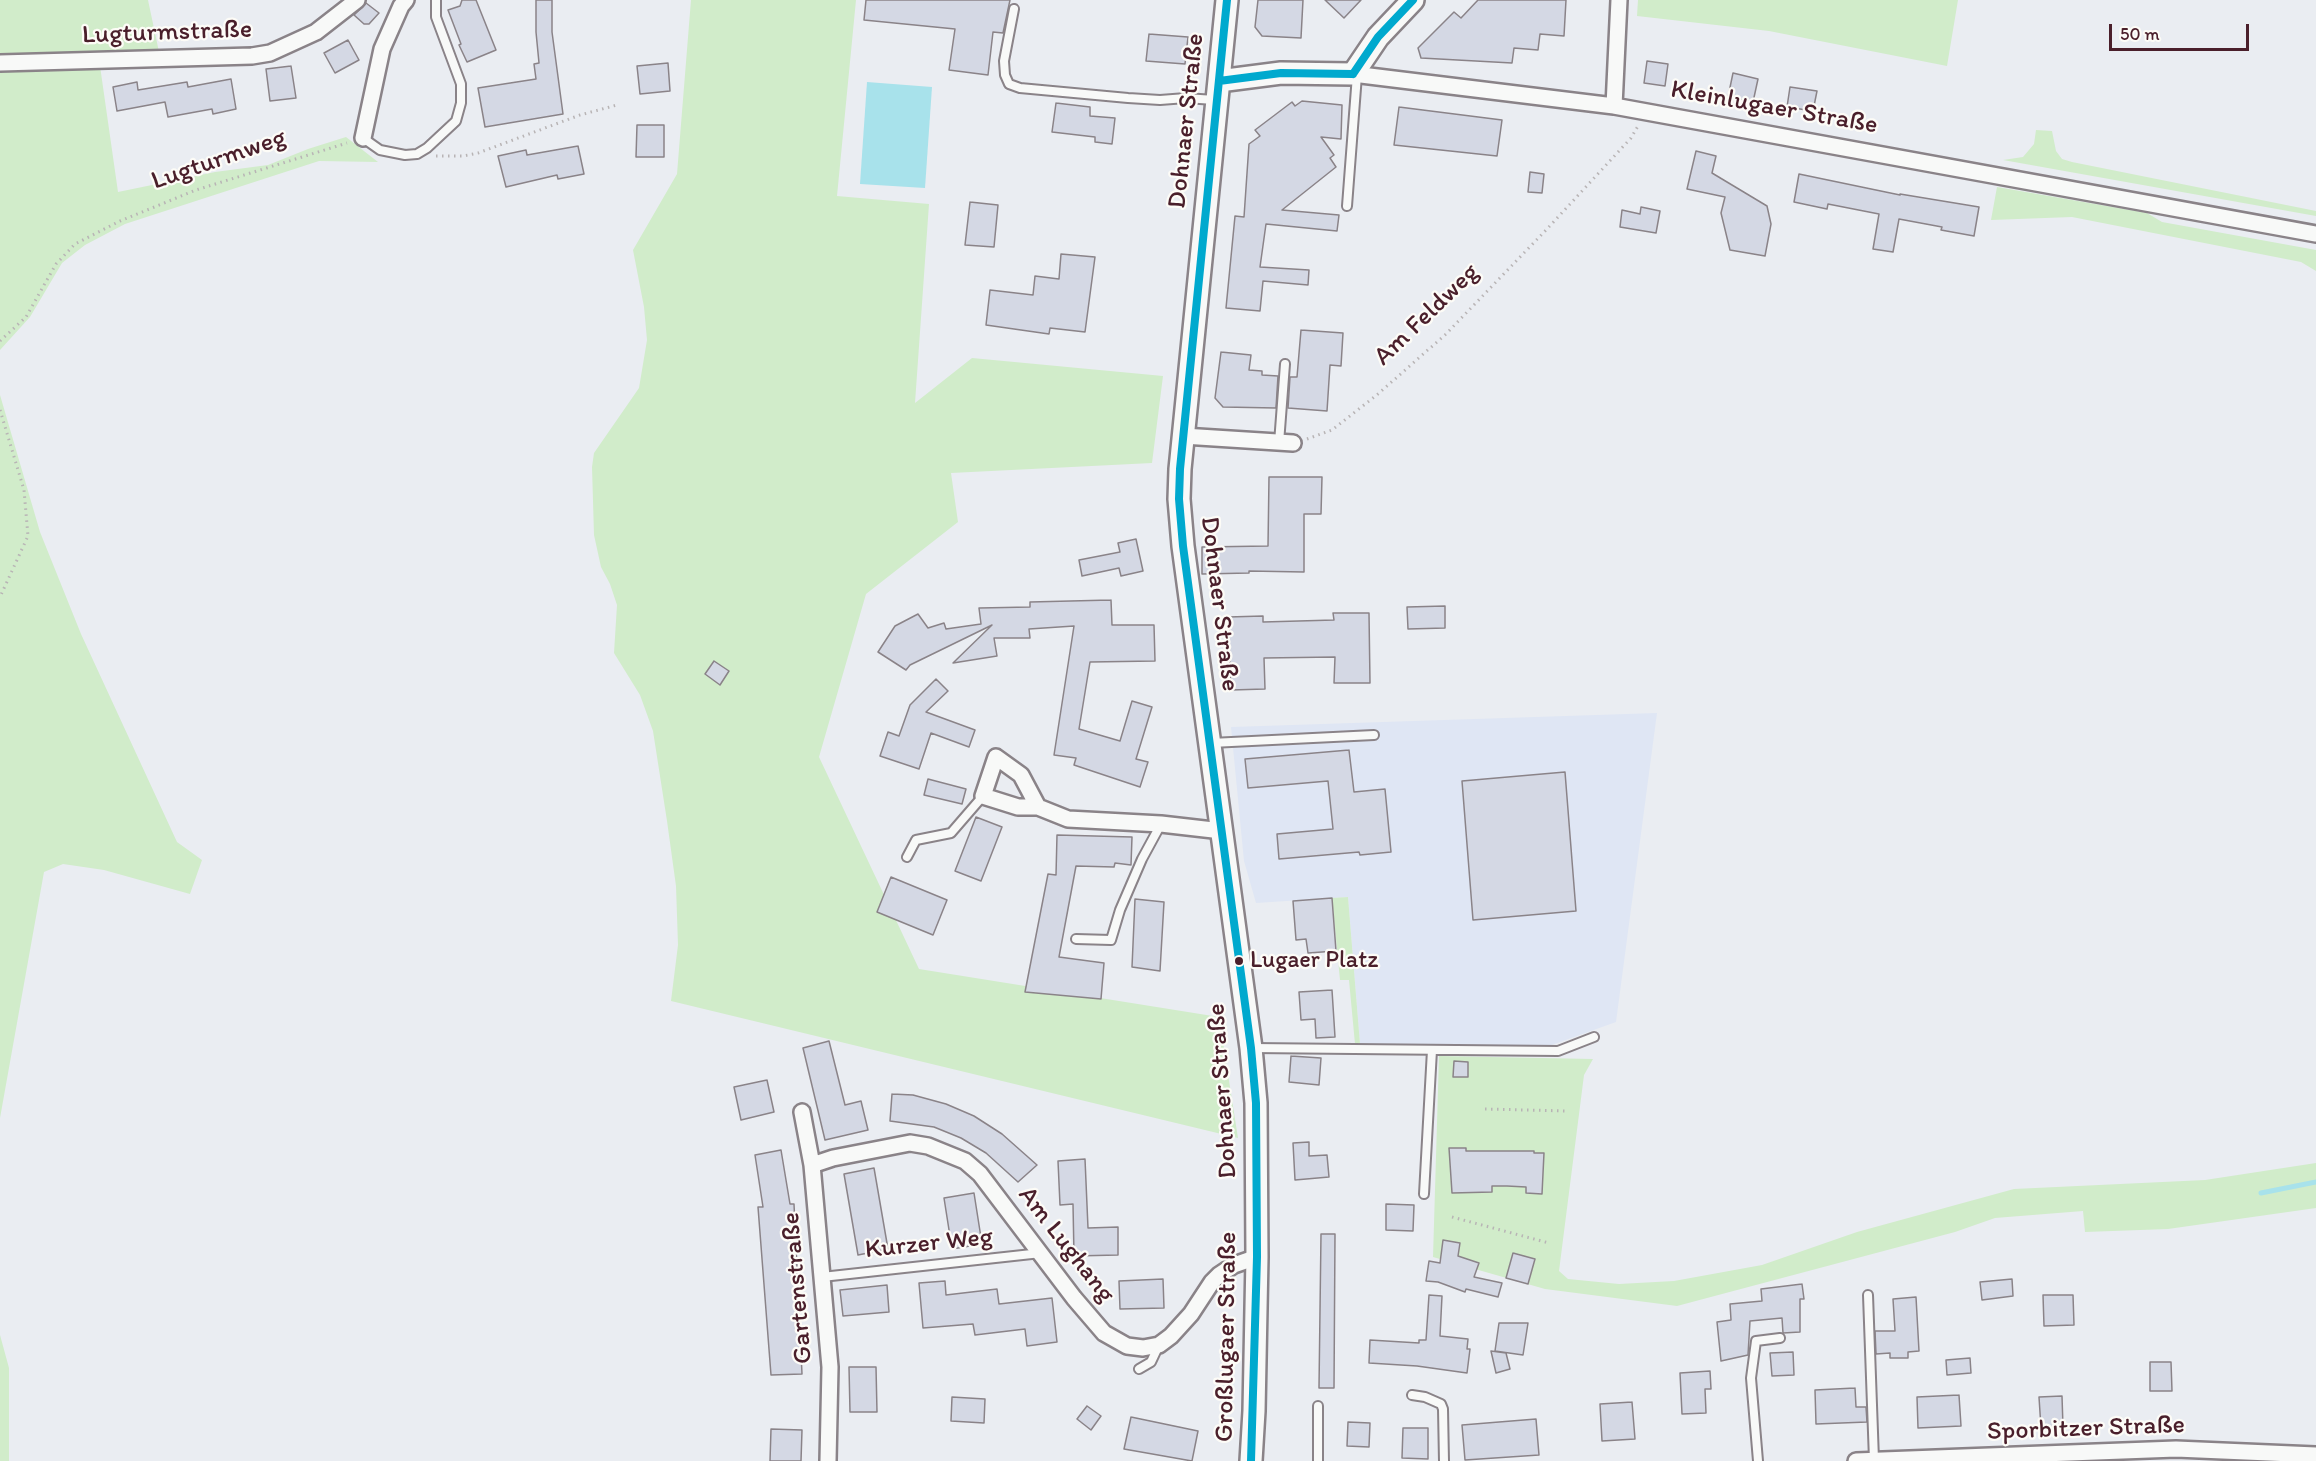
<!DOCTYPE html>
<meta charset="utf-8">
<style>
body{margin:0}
#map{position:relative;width:2316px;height:1461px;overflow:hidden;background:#eaedf2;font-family:Itim,sans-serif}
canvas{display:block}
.scale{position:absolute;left:2109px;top:24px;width:140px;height:27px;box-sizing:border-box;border:3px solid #4a1f2b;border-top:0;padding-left:8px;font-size:18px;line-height:21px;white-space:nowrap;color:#4a1f2b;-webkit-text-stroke:4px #fdfcf7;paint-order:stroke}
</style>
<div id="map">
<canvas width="2316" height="1461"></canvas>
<div class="scale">50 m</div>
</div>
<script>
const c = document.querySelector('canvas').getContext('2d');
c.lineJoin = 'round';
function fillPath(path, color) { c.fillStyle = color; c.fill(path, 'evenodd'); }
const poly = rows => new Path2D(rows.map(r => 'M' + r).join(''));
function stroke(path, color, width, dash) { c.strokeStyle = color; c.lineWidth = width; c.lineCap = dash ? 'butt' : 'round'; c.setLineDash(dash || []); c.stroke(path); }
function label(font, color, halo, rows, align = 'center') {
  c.font = font + ' Itim,sans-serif'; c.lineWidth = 4.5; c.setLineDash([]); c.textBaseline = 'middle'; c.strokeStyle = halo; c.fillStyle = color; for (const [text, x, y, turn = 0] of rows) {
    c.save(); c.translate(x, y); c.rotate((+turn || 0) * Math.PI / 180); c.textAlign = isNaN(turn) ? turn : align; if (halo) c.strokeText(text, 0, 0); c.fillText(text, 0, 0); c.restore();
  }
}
fillPath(poly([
 [1657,713,1616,1022,1546,1047,1360,1044,1348,897,1256,903,1244,861,1231,727]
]), '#dfe6f4');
fillPath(poly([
 [0,0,148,0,159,52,15,54,0,58],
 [691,0,856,0,837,196,929,204,915,403,972,358,1163,376,1152,463,951,473,958,522,866,594,819,757,919,969,1219,1017,1238,1138,671,1001,678,945,676,886,667,821,653,731,640,695,614,653,617,605,610,584,601,567,594,535,592,467,594,453,639,388,647,340,644,307,633,250,677,174],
 [1638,0,1958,0,1947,66,1769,31,1637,16],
 [100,66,118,192,215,172,268,165,308,149,346,137,378,162,319,161,125,224,85,245,62,263,30,317,0,350,0,67],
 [2036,130,2052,131,2056,151,2062,159,2072,162,2316,211,2316,216,2003,160,2023,157,2034,144],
 [1997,187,2147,213,2162,222,2316,250,2316,271,2301,262,2072,217,1991,220],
 [0,395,40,532,81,634,177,842,202,860,190,894,104,870,63,864,44,872,0,1118],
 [1348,897,1360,1044,1355,1044,1349,980,1340,980,1332,898],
 [1439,1056,1593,1059,1584,1075,1559,1271,1568,1279,1619,1284,1674,1281,1762,1265,1857,1232,2014,1189,2205,1180,2316,1163,2316,1208,2168,1229,2085,1232,2083,1211,1995,1218,1955,1232,1677,1306,1545,1289,1433,1257],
 [0,1335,9,1368,9,1461,0,1461]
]), '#d1ecca');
fillPath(poly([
 [867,82,932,87,925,188,860,184]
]), '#a8e2eb');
stroke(poly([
 [2261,1193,2316,1182]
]), '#a8e2eb', 5);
const building = poly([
 [462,0,476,0,496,50,467,62,459,45,461,44,448,10,460,6,462,0],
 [536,0,552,0,552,32,563,114,485,127,478,88,536,79,534,64,539,63,536,32,536,0],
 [866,0,1010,0,1003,33,993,32,988,75,949,70,955,29,864,20,866,0],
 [1258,0,1303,0,1301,38,1262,36,1255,27,1258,0],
 [1325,0,1361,0,1344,18,1325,0],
 [1478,0,1566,0,1564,36,1540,34,1538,50,1514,48,1512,63,1421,58,1418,48,1454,12,1461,18,1478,0],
 [366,3,379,13,369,24,364,24,354,15,366,3],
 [1149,34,1188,37,1185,64,1146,61,1149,34],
 [348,40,359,60,335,73,324,53,348,40],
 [1647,61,1668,64,1665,86,1644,83,1647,61],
 [668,63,670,91,640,94,637,66,668,63],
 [291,66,296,98,270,101,266,69,291,66],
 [1733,73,1758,79,1753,102,1728,97,1733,73],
 [231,79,236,109,213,114,212,109,168,117,165,102,117,111,113,87,137,82,138,90,187,82,188,87,231,79],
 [1790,87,1817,91,1813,111,1787,107,1790,87],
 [1302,101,1342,105,1341,139,1321,137,1334,155,1330,158,1336,167,1282,210,1339,215,1337,231,1266,224,1260,267,1309,270,1308,285,1263,281,1260,311,1226,308,1235,216,1244,217,1249,144,1260,136,1255,130,1292,102,1295,106,1302,101],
 [1056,103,1090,107,1090,116,1115,118,1112,144,1095,142,1095,137,1052,132,1056,103],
 [1399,107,1502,120,1497,156,1394,145,1399,107],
 [637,125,664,125,664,157,636,157,637,125],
 [578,146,584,174,558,179,557,175,506,187,498,156,526,150,527,155,578,146],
 [1696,151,1716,156,1712,173,1767,206,1771,224,1765,256,1730,250,1721,213,1725,197,1687,189,1696,151],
 [1530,172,1544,174,1542,193,1528,192,1530,172],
 [1799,174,1900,195,1900,194,1979,207,1974,236,1941,230,1942,227,1899,219,1893,252,1873,249,1879,214,1828,204,1827,209,1794,202,1799,174],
 [970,202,998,205,994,247,965,245,970,202],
 [1641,207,1660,211,1656,233,1620,227,1622,210,1640,214,1641,207],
 [1061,254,1095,257,1085,332,1050,328,1049,334,986,325,990,290,1033,295,1035,276,1059,279,1061,254],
 [1301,330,1343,333,1341,366,1330,365,1327,411,1288,408,1290,377,1297,377,1301,330],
 [1221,352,1251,355,1249,370,1262,371,1262,375,1278,376,1276,408,1223,407,1215,398,1221,352],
 [1269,477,1322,477,1321,514,1304,514,1304,572,1249,571,1249,573,1202,574,1202,547,1268,546,1269,477],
 [1136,539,1143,571,1121,576,1119,568,1082,576,1079,560,1120,552,1118,543,1136,539],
 [1111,600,1112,625,1154,625,1155,661,1090,662,1079,729,1120,741,1132,701,1152,707,1136,759,1148,762,1140,787,1074,765,1076,758,1054,755,1074,626,1029,629,1030,638,994,638,997,656,953,663,992,625,910,665,906,670,878,652,895,626,918,614,928,628,944,623,946,629,981,624,979,608,1030,607,1030,602,1111,600],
 [1445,606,1445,628,1408,629,1407,607,1445,606],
 [1333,613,1369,613,1370,683,1334,683,1335,657,1264,658,1265,689,1231,690,1228,617,1263,616,1263,622,1334,620,1333,613],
 [714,661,729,671,720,685,705,674,714,661],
 [936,679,948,691,926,712,975,730,969,747,931,733,919,769,880,756,888,732,899,736,910,705,936,679],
 [1349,750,1354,792,1385,789,1391,852,1360,855,1359,852,1279,859,1277,834,1333,829,1328,781,1248,788,1245,759,1349,750],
 [1565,772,1576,911,1473,920,1462,781,1565,772],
 [928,779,966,789,962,804,924,795,928,779],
 [976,817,1002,827,981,881,955,871,976,817],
 [1057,835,1132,837,1131,865,1115,863,1114,867,1076,866,1059,957,1104,963,1101,999,1025,992,1048,874,1056,875,1057,835],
 [891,877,947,900,933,935,877,912,891,877],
 [1332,898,1336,951,1308,953,1306,939,1296,940,1293,901,1332,898],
 [1135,899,1164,902,1160,971,1132,967,1135,899],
 [1332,990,1335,1037,1316,1038,1315,1019,1301,1020,1299,992,1332,990],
 [829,1041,845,1105,861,1101,868,1130,825,1140,803,1048,829,1041],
 [1291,1056,1321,1058,1319,1085,1289,1082,1291,1056],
 [1454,1061,1468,1062,1468,1077,1453,1077,1454,1061],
 [767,1080,774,1112,741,1120,734,1087,767,1080],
 [892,1094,913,1095,946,1104,974,1116,1002,1134,1037,1165,1018,1182,986,1153,961,1138,934,1127,890,1121,892,1094],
 [1309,1142,1309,1156,1327,1155,1329,1177,1295,1180,1293,1143,1309,1142],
 [1449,1148,1466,1148,1466,1151,1534,1151,1534,1153,1544,1153,1542,1194,1526,1193,1526,1187,1507,1186,1492,1186,1492,1192,1452,1193,1449,1148],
 [781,1150,790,1204,794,1204,802,1374,771,1375,758,1207,763,1207,755,1155,781,1150],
 [1085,1159,1088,1228,1118,1227,1118,1255,1074,1256,1073,1204,1060,1205,1058,1161,1085,1159],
 [874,1168,888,1249,858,1255,844,1174,874,1168],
 [974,1193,982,1244,952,1249,944,1198,974,1193],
 [1386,1204,1414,1205,1413,1231,1386,1230,1386,1204],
 [1321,1234,1335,1234,1334,1388,1319,1388,1321,1234],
 [1443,1240,1460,1243,1458,1256,1479,1263,1474,1277,1502,1283,1498,1297,1466,1289,1465,1292,1438,1282,1426,1281,1429,1261,1440,1263,1443,1240],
 [1513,1253,1535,1259,1528,1284,1506,1278,1513,1253],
 [1163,1279,1164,1308,1120,1309,1119,1281,1163,1279],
 [2012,1279,2013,1296,1982,1300,1980,1282,2012,1279],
 [945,1281,946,1295,997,1289,999,1304,1052,1298,1057,1342,1027,1346,1025,1329,975,1335,973,1324,923,1328,919,1283,945,1281],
 [1802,1284,1804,1299,1800,1299,1800,1332,1783,1333,1782,1318,1750,1321,1748,1355,1721,1361,1717,1322,1731,1320,1730,1304,1762,1301,1761,1289,1802,1284],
 [887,1285,889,1312,843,1316,840,1290,887,1285],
 [1429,1295,1442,1296,1440,1336,1468,1339,1467,1349,1470,1349,1467,1373,1417,1366,1369,1363,1370,1340,1419,1343,1419,1340,1426,1340,1429,1295],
 [2043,1295,2073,1295,2074,1325,2044,1326,2043,1295],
 [1916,1297,1919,1351,1908,1352,1908,1358,1890,1358,1890,1353,1876,1354,1875,1331,1895,1331,1893,1299,1916,1297],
 [1499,1323,1528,1323,1523,1355,1495,1351,1499,1323],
 [1491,1351,1506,1353,1510,1369,1496,1373,1491,1351],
 [1793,1352,1794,1375,1772,1376,1770,1353,1793,1352],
 [1970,1358,1971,1373,1947,1375,1946,1360,1970,1358],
 [2150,1362,2171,1362,2172,1391,2150,1391,2150,1362],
 [849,1367,876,1367,877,1412,850,1412,849,1367],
 [1710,1371,1711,1389,1705,1389,1706,1413,1682,1414,1680,1373,1710,1371],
 [1855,1388,1856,1407,1866,1407,1867,1422,1816,1424,1815,1390,1855,1388],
 [1959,1395,1961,1426,1918,1428,1917,1397,1959,1395],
 [2062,1396,2063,1427,2041,1428,2039,1397,2062,1396],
 [952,1397,985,1399,984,1423,951,1421,952,1397],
 [1632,1402,1635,1439,1602,1441,1600,1404,1632,1402],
 [1087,1406,1101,1416,1091,1430,1077,1419,1087,1406],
 [1131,1417,1198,1431,1192,1461,1124,1449,1131,1417],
 [1536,1419,1539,1455,1465,1460,1462,1425,1536,1419],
 [1348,1422,1370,1423,1369,1447,1347,1446,1348,1422],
 [1403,1428,1428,1428,1428,1459,1402,1458,1403,1428],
 [771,1429,802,1430,801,1461,770,1461,771,1429]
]);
fillPath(building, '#d4d8e4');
stroke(building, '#8a8388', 1.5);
const lane = poly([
 [1014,9,1004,61,1005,75,1009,84,1020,88,1128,98,1160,100,1186,98,1214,100],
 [363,138,380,150,405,155,417,154,427,148,456,121,461,103,461,84,436,17,436,0],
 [1347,206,1357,75],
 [1279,443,1285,364],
 [1211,743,1374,735],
 [907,857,916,840,951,833,983,796],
 [1076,939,1111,940,1120,910,1142,859,1161,824],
 [1252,1048,1558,1051,1594,1037],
 [1424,1194,1432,1050],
 [822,1277,1041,1253],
 [1868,1295,1874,1460],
 [1139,1369,1151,1362,1159,1345],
 [1412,1395,1425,1397,1441,1404,1443,1409,1444,1461],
 [1318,1406,1318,1461],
 [1758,1461,1751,1378,1756,1341,1780,1338]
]);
const street = poly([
 [0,63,252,56,270,53,316,32,357,0],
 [1353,74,1614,106,2316,234],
 [1614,106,1619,0],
 [363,138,382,49,401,6,406,0],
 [1183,436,1293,443],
 [1038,807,1018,807,983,796,996,757,1021,775,1038,807,1068,819,1161,824,1222,831],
 [802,1112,812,1165,830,1367,828,1461],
 [812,1165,833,1158,910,1143,928,1146,965,1161,980,1174,1074,1298,1104,1333,1127,1346,1143,1348,1159,1345,1171,1336,1191,1314,1212,1282,1219,1275,1234,1265,1257,1257],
 [1856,1461,2176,1449,2316,1455]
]);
const secondary = poly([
 [1227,0,1180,469,1179,499,1183,546,1251,1048,1256,1103,1257,1257,1254,1411,1251,1461],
 [1219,81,1281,73,1353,74,1378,37,1413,0]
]);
stroke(lane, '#8a8388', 12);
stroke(street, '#8a8388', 20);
stroke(secondary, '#8a8388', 26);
stroke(poly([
 [436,156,463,156,478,153,580,115,617,105],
 [0,341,26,317,56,264,75,244,120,221,196,190,347,143],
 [0,410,24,490,28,536,0,597],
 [1307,439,1332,430,1378,394,1446,334,1547,229,1631,138,1638,126],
 [1485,1109,1567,1111],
 [1452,1217,1549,1243]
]), '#b8b4b5', 3, [1.5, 4.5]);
stroke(lane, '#f8f9f8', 8);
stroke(street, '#f8f9f8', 15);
stroke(secondary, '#f8f9f8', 21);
stroke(poly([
 [1227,0,1180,469,1179,499,1183,546,1251,1048,1256,1103,1257,1257,1251,1461],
 [1353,74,1378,37,1413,0],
 [1219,81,1281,73,1353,74]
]), '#00a9ce', 8);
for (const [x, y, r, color] of [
 [1239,961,5,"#4a1f2b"]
]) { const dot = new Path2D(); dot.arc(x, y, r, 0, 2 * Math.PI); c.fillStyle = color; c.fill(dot); stroke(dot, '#fdfcf7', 2); }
label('24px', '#4a1f2b', '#fdfcf7', [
 ["Lugaer Platz",1250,961]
], 'left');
label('26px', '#4a1f2b', '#fdfcf7', [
 ["Lugturmstraße",167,33,-2],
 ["Kleinlugaer Straße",1774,108,10],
 ["Dohnaer Straße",1187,121,-84],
 ["Lugturmweg",219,160,-19],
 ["Am Feldweg",1427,315,-44],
 ["Dohnaer Straße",1219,604,83],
 ["Dohnaer Straße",1223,1091,-94],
 ["Kurzer Weg",929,1244,-6],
 ["Am Lughang",1066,1245,52],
 ["Gartenstraße",798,1288,-95],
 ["Großlugaer Straße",1227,1337,-89],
 ["Sporbitzer Straße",2086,1429,-2]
]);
</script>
